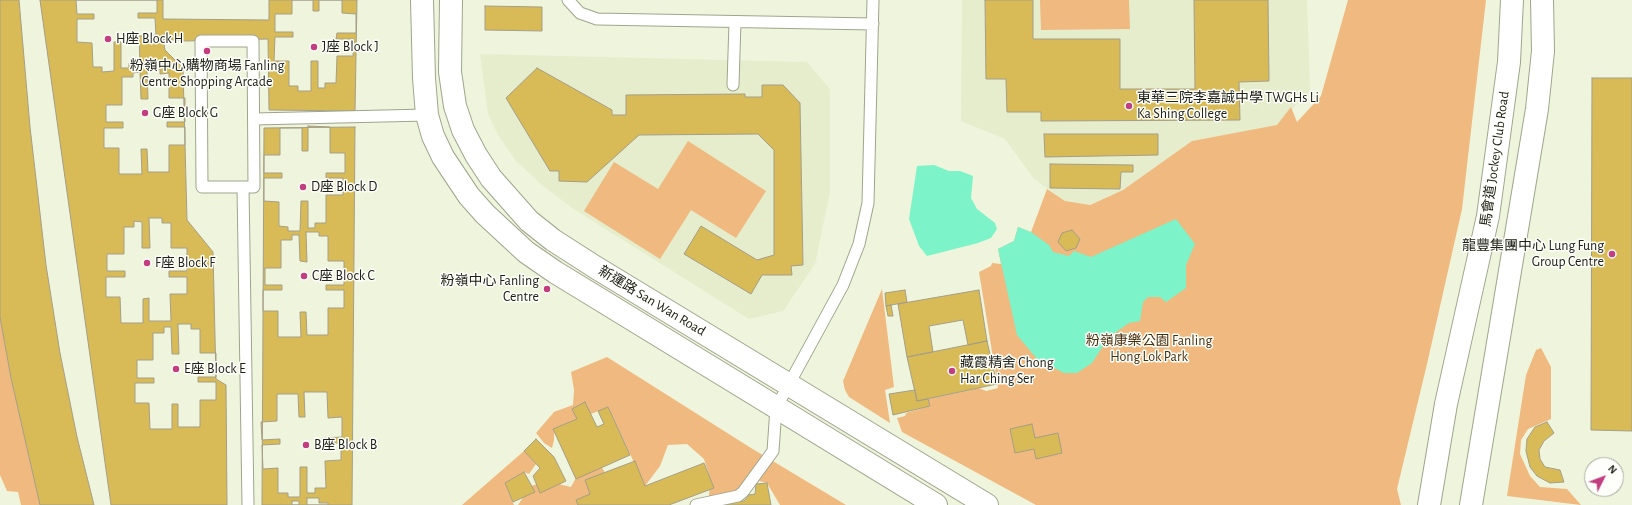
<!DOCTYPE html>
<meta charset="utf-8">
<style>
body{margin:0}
#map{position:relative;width:1632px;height:505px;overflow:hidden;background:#eef5dc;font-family:"Alegreya Sans",sans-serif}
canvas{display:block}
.north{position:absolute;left:1584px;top:457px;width:40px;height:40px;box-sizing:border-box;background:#fefffa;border:1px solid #a5a7a0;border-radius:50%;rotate:48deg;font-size:11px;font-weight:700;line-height:16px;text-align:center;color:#202219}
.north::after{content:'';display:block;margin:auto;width:14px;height:18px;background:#c33e81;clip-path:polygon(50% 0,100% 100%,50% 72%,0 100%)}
</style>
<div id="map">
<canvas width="1632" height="505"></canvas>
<div class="north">N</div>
</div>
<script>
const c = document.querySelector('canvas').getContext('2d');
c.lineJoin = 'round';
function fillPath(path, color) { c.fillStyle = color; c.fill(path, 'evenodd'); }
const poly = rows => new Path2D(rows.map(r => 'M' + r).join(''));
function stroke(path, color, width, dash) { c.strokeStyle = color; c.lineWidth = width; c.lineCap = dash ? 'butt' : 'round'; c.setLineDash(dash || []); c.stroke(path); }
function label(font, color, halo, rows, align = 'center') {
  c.font = font + ' "Alegreya Sans","Noto Sans TC",sans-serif'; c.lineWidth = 3; c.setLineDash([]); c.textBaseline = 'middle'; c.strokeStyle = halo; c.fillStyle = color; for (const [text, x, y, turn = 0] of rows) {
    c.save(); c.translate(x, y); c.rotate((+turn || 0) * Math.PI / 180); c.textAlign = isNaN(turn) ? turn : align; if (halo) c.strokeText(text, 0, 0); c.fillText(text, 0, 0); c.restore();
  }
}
fillPath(poly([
 [962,0,1307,0,1310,91,1276,126,1192,141,1123,190,1089,205,1065,201,1034,179,1005,139,961,121],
 [480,54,807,62,830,89,830,192,815,264,783,311,749,319,572,208,542,185,516,161,498,135,488,114]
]), '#e5edcc');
fillPath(poly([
 [1040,0,1129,0,1130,29,1041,30],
 [1348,0,1486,0,1462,209,1427,364,1397,489,1401,505,1036,505,902,432,897,418,905,416,906,413,930,406,928,399,979,388,986,391,998,388,979,272,991,266,992,263,1001,264,998,249,1014,241,1018,227,1031,232,1047,189,1065,201,1090,205,1123,190,1192,141,1277,125,1291,107,1297,122,1321,96],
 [688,141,766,191,736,238,691,210,660,259,584,211,614,162,658,189],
 [882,289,894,387,885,390,890,423,849,397,845,390,843,381],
 [0,317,11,378,40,505,21,505,18,492,7,491,0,475],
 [1541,348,1551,367,1551,419,1528,429,1521,440,1520,454,1530,476,1540,487,1567,489,1581,505,1507,496,1526,375,1536,350],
 [607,357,751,448,846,505,780,505,767,483,759,481,718,505,714,505,709,496,710,478,704,459,687,444,668,445,660,466,645,486,608,407,554,429,554,440,552,448,544,443,536,433,554,412,573,405,574,390,571,372],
 [524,451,536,464,529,474,524,472,505,483,514,505,462,505],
 [588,467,602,468,615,487,623,505,518,505,531,486,546,481,571,487,580,470]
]), '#efb97f');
fillPath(poly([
 [934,165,949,171,960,171,973,176,971,198,977,209,995,223,997,229,991,238,978,243,927,256,919,246,909,219,917,166],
 [1176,219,1195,244,1186,265,1186,288,1166,302,1160,297,1148,297,1143,302,1140,321,1129,323,1109,337,1092,363,1077,373,1064,373,1037,359,1017,335,998,249,1014,241,1018,227,1031,232,1049,245,1053,252,1069,256,1074,251,1091,257]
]), '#7df3c9');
const building = poly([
 [0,0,19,0,30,127,46,265,60,353,77,437,94,505,40,505,11,378,0,317,0,0],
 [40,0,163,0,163,19,269,20,269,0,357,0,355,111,269,110,268,39,186,41,163,39,165,50,183,68,187,220,213,252,216,379,226,385,227,505,111,505,40,0],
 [76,0,157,0,157,13,138,13,138,18,155,18,156,35,139,36,140,63,129,63,129,68,121,68,121,42,114,42,114,71,102,72,102,67,93,67,92,43,77,42,77,19,94,19,94,14,77,14,76,0],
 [292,0,313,0,313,11,319,11,319,0,342,0,342,13,356,14,356,33,337,33,336,39,354,39,353,56,337,56,336,83,325,83,325,88,318,88,318,61,311,61,311,91,298,91,298,86,289,86,289,61,274,61,275,37,293,37,293,32,275,32,275,14,292,14,292,0],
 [985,0,1033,0,1033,39,1120,39,1120,89,1195,89,1194,0,1268,0,1269,81,1239,82,1240,120,1041,121,1041,112,1007,112,1006,79,986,79,985,0],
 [485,6,542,7,542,31,485,30,485,6],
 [537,68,612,110,612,115,626,115,626,95,745,94,745,97,762,97,762,85,783,85,800,103,803,265,791,266,792,275,762,275,751,294,684,254,701,226,757,260,774,255,774,150,758,134,639,135,587,182,559,181,559,171,550,171,506,98,537,68],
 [147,69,160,69,160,74,169,73,169,98,185,98,185,122,167,122,167,127,185,127,185,145,169,145,169,172,148,172,147,149,141,149,142,174,119,174,119,148,104,148,104,128,123,128,123,122,106,122,106,105,122,105,122,77,133,77,133,73,140,72,141,99,148,99,147,69],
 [1592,78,1632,78,1632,431,1591,430,1592,78],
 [308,126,330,127,330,153,345,153,345,173,326,173,326,178,343,178,343,195,326,195,326,223,315,223,315,228,308,228,308,201,301,201,300,231,288,231,288,227,279,226,279,202,264,201,264,178,282,178,282,173,264,173,264,155,280,155,280,128,302,128,302,151,308,151,308,126],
 [355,127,352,505,262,505,264,128,355,127],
 [1044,134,1158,134,1158,155,1045,157,1044,134],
 [1050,164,1133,165,1133,172,1121,172,1120,189,1050,188,1050,164],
 [149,218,162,218,162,223,171,223,171,248,187,248,187,271,169,271,169,277,187,277,187,294,170,294,171,321,149,321,149,298,143,299,143,323,121,323,120,297,106,297,106,277,125,277,125,271,107,271,107,254,124,254,124,227,134,227,134,221,142,222,142,248,150,248,149,218],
 [1072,230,1080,239,1076,248,1066,251,1058,242,1062,233,1072,230],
 [306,232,319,232,319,236,328,236,328,261,344,261,344,285,326,285,326,290,344,290,344,308,328,308,328,335,307,335,306,312,300,312,301,337,278,337,278,311,263,311,263,290,282,290,282,285,265,285,265,268,281,268,281,240,292,240,292,235,299,235,300,261,307,262,306,232],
 [905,290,907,302,886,306,885,293,905,290],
 [979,290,987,341,968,345,963,320,929,326,933,352,907,357,898,304,979,290],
 [891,305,893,316,888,316,886,306,891,305],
 [178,324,191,324,191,329,200,329,200,353,216,353,216,377,198,377,198,382,216,382,216,400,200,400,200,427,178,427,178,404,172,404,172,429,150,429,149,403,135,403,135,383,154,383,154,378,137,378,137,360,153,360,153,333,164,333,164,327,171,327,172,354,179,354,178,324],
 [987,341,997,384,917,401,907,357,987,341],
 [915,390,917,401,928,399,930,406,893,415,889,394,915,390],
 [304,392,327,392,328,418,342,417,342,437,324,438,324,443,341,443,341,460,325,461,326,488,315,488,315,493,307,493,307,467,300,467,300,497,288,497,288,493,278,493,278,468,263,469,262,445,280,444,280,439,262,440,261,422,277,421,277,394,298,394,299,417,305,417,304,392],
 [585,402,597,427,604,424,598,411,608,407,630,455,576,479,553,429,577,419,572,409,585,402],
 [1547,422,1554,433,1544,441,1539,450,1540,459,1545,467,1560,470,1564,482,1550,483,1537,476,1530,467,1526,451,1527,439,1535,427,1547,422],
 [1032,424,1035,438,1058,433,1062,453,1036,459,1034,449,1015,453,1010,429,1032,424],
 [536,439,554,457,566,481,540,493,533,476,540,468,524,451,536,439],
 [635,461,645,486,704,463,714,488,669,505,578,505,576,500,590,494,585,480,635,461],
 [524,472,535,492,513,502,505,483,524,472],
 [767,483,771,505,712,505,726,501,744,501,749,495,755,494,756,484,767,483],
 [307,498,319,498,319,503,328,503,328,505,307,505,307,498],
 [292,501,299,501,299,505,292,505,292,501]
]);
fillPath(building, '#d8bb57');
stroke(building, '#a59e87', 1);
const lane = poly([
 [568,0,580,13,597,19,873,24],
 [201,41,253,41,254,187,202,187,201,41],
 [733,85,735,22],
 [254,119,427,115],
 [243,187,248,505],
 [696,505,738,496,743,492,773,451,776,408,843,285,859,244,868,203,873,0]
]);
const secondary = poly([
 [422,0,424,78,427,115,433,136,443,157,469,196,485,214,526,252,555,272,936,505],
 [451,0,450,72,455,106,463,130,476,155,491,178,529,221,553,240,595,267,987,505],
 [1429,505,1446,404,1488,216,1509,62,1512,0],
 [1471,505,1537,109,1543,51,1542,0]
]);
stroke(lane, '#9fa58d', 13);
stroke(secondary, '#9fa58d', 24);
stroke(lane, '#fff', 11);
stroke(secondary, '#fff', 22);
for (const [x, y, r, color] of [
 [108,39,4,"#c33e81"],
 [314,47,4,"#c33e81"],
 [207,51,4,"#c33e81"],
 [1129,106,4,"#c33e81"],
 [145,113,4,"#c33e81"],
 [303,187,4,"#c33e81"],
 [1612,254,4,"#c33e81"],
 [147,263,4,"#c33e81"],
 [304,276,4,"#c33e81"],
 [547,289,4,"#c33e81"],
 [176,369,4,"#c33e81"],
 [952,371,4,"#c33e81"],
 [306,445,4,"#c33e81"]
]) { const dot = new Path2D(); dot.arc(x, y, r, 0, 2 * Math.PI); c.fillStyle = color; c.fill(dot); stroke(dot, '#fefffa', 1.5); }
label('14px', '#202219', '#fefffa', [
 ["H座 Block H",116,39],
 ["J座 Block J",322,47],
 ["粉嶺中心購物商場 Fanling",207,66,"center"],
 ["Centre Shopping Arcade",207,82,"center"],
 ["東華三院李嘉誠中學 TWGHs Li",1137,98],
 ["Ka Shing College",1137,114],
 ["G座 Block G",153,113],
 ["D座 Block D",311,187],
 ["龍豐集團中心 Lung Fung",1604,246,"right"],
 ["Group Centre",1604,262,"right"],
 ["F座 Block F",155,263],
 ["C座 Block C",312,276],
 ["粉嶺中心 Fanling",539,281,"right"],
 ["Centre",539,297,"right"],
 ["藏霞精舍 Chong",960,363],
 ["Har Ching Ser",960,379],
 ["E座 Block E",184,369],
 ["B座 Block B",314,445]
], 'left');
label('14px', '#202219', '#fefffa', [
 ["馬會道 Jockey Club Road",1495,159,-82],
 ["新運路 San Wan Road",652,301,31]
]);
label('14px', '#492e0c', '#fefffa', [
 ["粉嶺康樂公園 Fanling",1149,341],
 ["Hong Lok Park",1149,357]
]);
</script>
